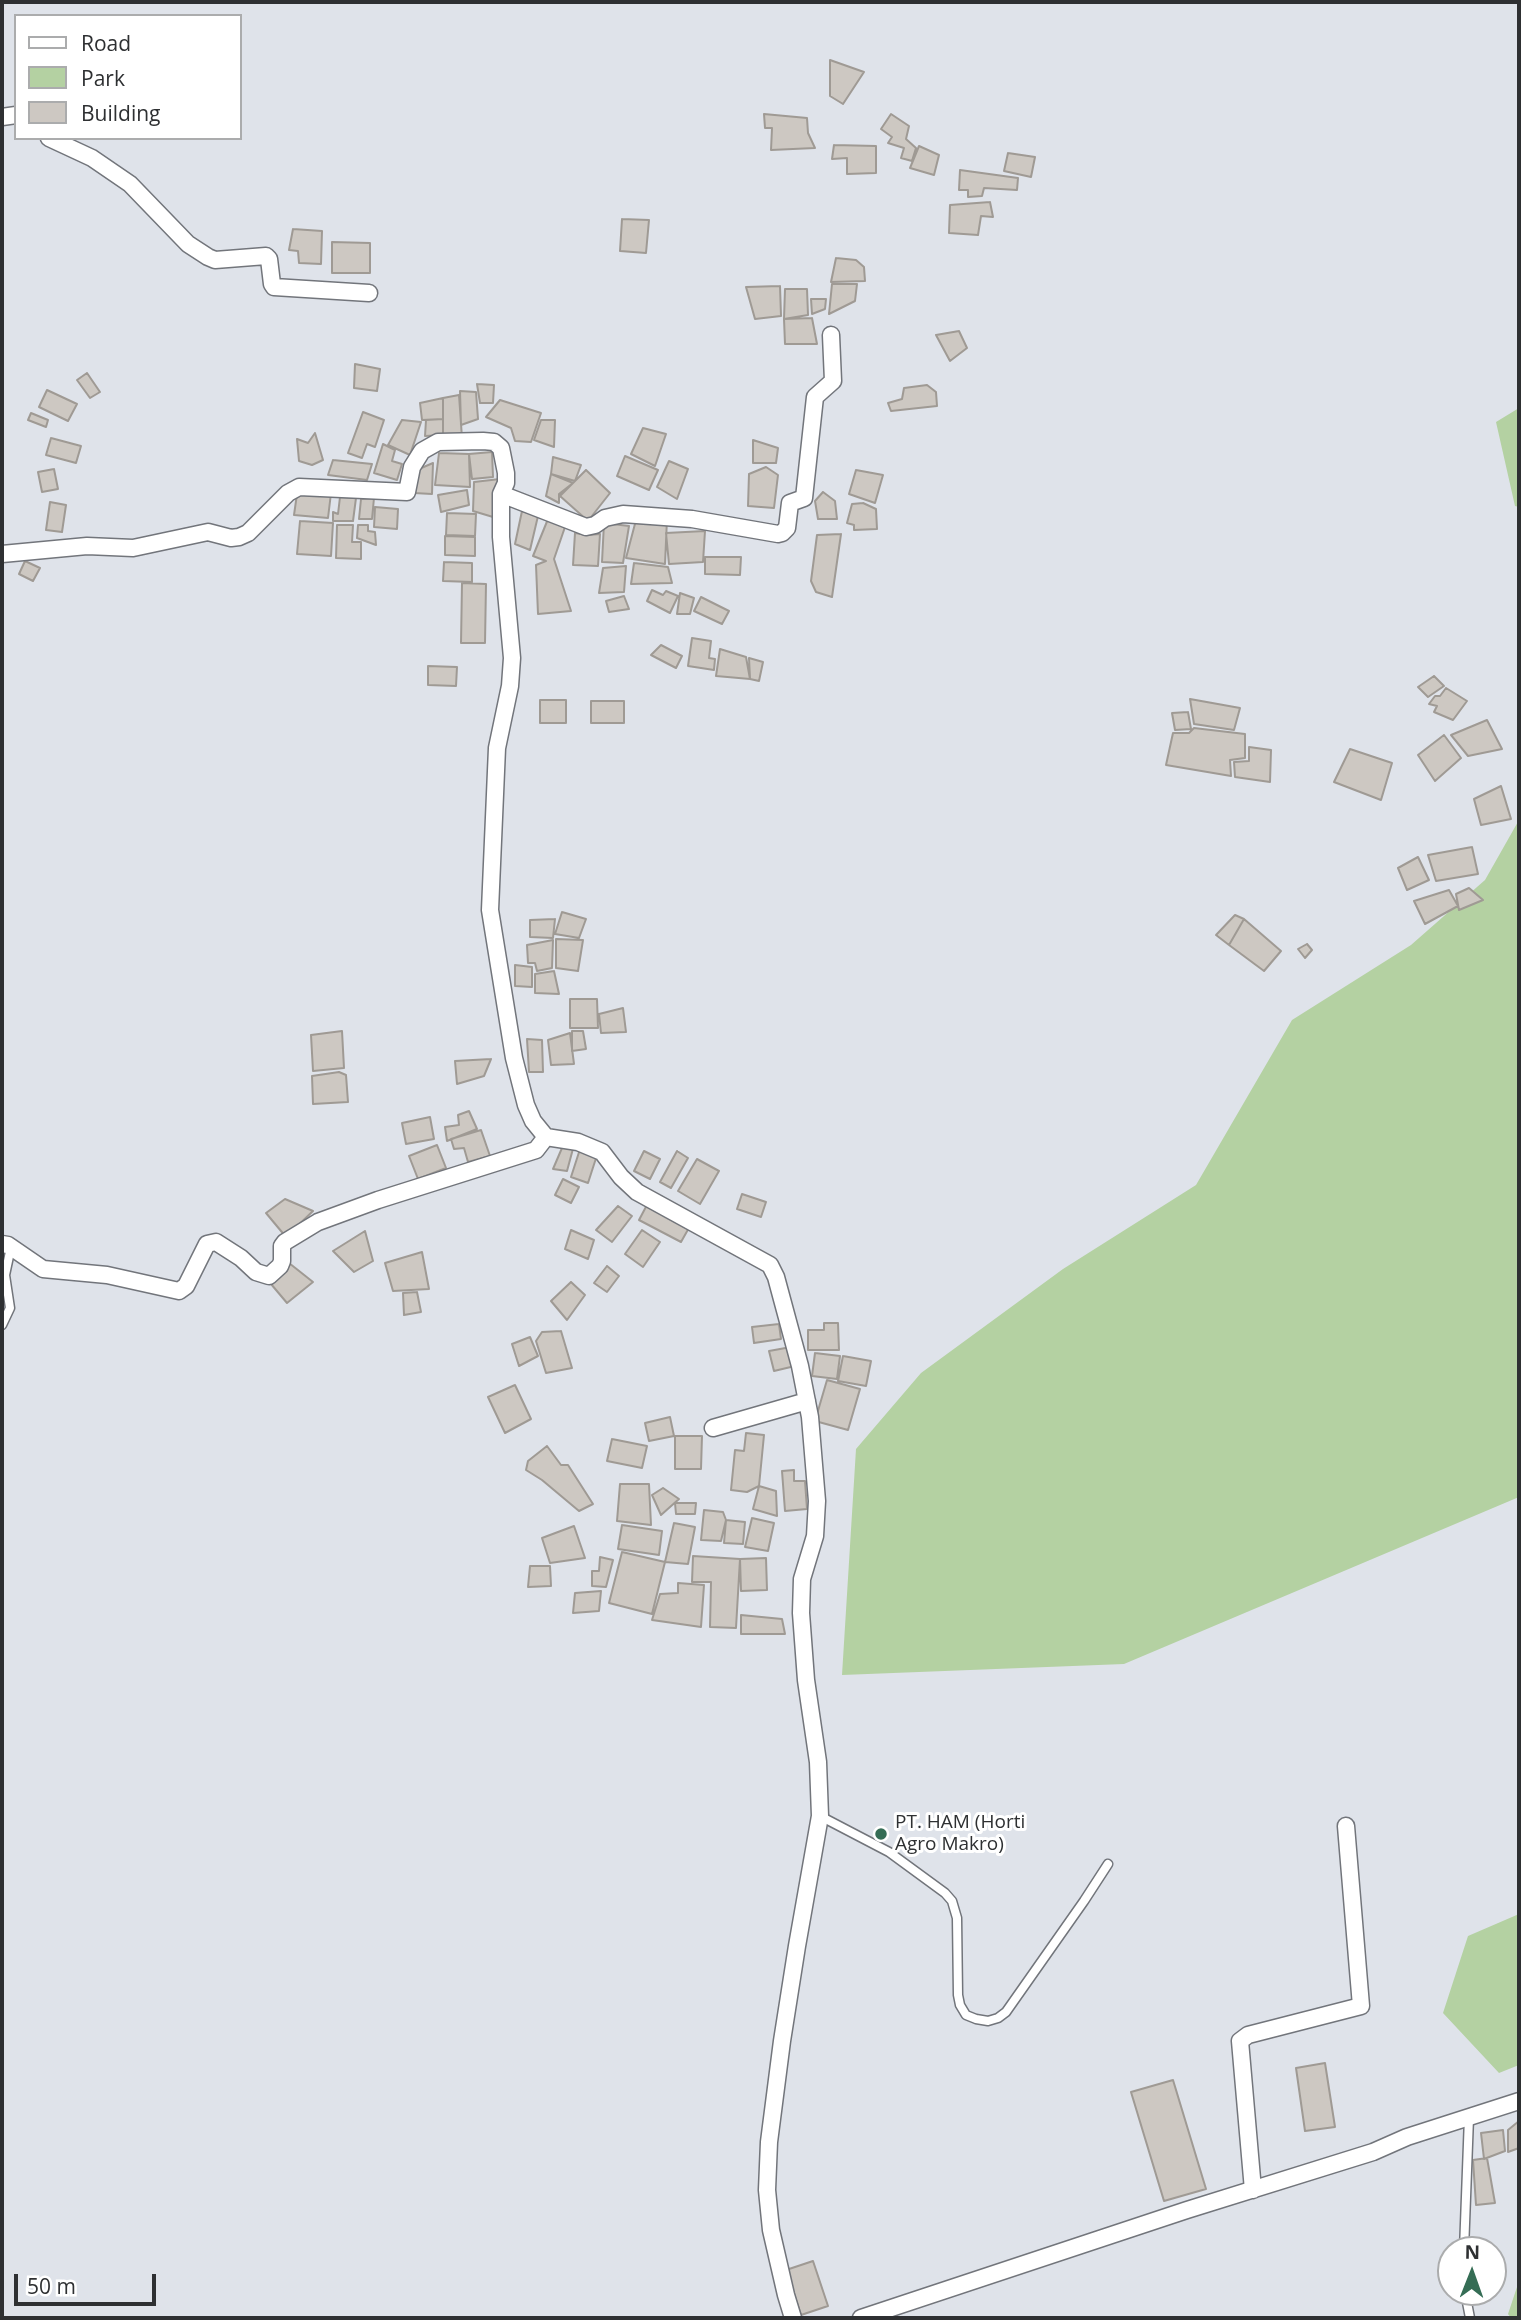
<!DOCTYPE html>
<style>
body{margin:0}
#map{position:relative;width:1521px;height:2320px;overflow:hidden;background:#dfe3ea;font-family:"Open Sans",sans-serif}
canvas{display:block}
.frame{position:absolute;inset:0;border:4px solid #2e3032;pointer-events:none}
.legend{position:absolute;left:14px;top:14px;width:228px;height:126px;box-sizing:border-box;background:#fff;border:2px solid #abacad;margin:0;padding:9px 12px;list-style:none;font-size:21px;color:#2e3032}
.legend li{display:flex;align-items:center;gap:14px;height:35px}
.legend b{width:35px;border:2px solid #abacad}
.north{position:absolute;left:1437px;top:2236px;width:70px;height:70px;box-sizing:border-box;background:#fff;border:2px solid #abacad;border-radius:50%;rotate:1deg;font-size:19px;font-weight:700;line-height:28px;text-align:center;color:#2e3032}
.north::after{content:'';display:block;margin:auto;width:24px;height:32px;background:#356d55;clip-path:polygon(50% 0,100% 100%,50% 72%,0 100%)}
.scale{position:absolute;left:14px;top:2274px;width:142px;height:32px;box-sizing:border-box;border:4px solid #2e3032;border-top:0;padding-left:9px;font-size:21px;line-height:24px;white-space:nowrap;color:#2e3032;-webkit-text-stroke:5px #fff;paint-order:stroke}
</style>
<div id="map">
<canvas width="1521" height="2320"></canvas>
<div class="frame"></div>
<ul class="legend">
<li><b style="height:9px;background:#fff"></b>Road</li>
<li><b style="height:19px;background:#b4d1a2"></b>Park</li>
<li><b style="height:19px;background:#cdc8c2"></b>Building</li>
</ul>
<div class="north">N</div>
<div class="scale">50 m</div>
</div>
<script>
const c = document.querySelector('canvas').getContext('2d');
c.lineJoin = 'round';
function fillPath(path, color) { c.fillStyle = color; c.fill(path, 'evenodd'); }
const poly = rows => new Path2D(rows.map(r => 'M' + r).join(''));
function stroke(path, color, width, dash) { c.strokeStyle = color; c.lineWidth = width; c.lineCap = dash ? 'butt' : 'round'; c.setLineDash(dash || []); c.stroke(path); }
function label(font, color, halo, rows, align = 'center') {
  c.font = font + ' "Open Sans",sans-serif'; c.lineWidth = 6; c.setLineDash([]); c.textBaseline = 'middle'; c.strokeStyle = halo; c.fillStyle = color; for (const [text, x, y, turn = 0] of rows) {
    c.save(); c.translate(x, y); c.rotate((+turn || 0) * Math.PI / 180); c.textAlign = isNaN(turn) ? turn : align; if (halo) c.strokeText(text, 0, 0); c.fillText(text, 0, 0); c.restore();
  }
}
fillPath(poly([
 [1519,408,1519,507,1515,506,1496,422],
 [1519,820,1519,1497,1124,1664,842,1675,856,1449,921,1373,1063,1269,1196,1185,1292,1020,1411,945,1485,880],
 [1519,1914,1519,2065,1499,2073,1443,2013,1468,1936],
 [1519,2281,1519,2318,1511,2318,1508,2314]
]), '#b4d1a2');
const building = poly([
 [830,60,864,72,843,104,830,96,830,60],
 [764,114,807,118,808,133,815,148,771,150,772,128,765,128,764,114],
 [891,114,909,126,906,139,916,148,912,161,901,158,904,148,888,143,892,137,881,129,891,114],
 [834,145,876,146,876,173,847,174,847,158,832,159,834,145],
 [919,146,939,155,934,175,910,168,919,146],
 [1008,153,1035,157,1031,177,1004,171,1008,153],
 [960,170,1018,178,1017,190,984,188,982,196,968,197,968,190,959,190,960,170],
 [990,202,993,217,981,216,978,235,949,233,950,205,990,202],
 [622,219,649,220,646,253,620,251,622,219],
 [293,229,322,231,321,264,299,263,298,251,289,250,293,229],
 [332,242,370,243,370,273,332,273,332,242],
 [836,258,856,260,864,267,865,281,831,282,836,258],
 [832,284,857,284,855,301,829,314,832,284],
 [780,286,781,316,755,319,746,287,780,286],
 [785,289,807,289,808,315,784,319,785,289],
 [811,299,826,299,825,309,812,314,811,299],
 [812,318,817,344,785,344,784,319,812,318],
 [959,331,967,348,950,361,936,335,959,331],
 [355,364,380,369,377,391,354,388,355,364],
 [87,373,100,392,90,398,77,380,87,373],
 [477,384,494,385,493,403,480,403,477,384],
 [927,385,936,392,937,406,891,411,888,403,902,399,904,388,927,385],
 [47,390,77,404,68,421,39,407,47,390],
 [460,391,476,392,478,419,461,425,460,391],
 [459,395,462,438,443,438,443,398,459,395],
 [443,398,443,419,422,420,420,403,443,398],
 [500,400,541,413,531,442,515,441,511,428,486,417,500,400],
 [363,412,384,420,375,447,367,444,362,458,348,453,363,412],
 [31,413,48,420,46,427,28,420,31,413],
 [443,419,443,435,425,436,426,420,443,419],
 [402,420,421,422,410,455,388,445,402,420],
 [541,420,555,420,554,447,534,440,541,420],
 [643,428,666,434,655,466,631,454,643,428],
 [315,433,323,460,312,465,299,461,297,439,308,443,315,433],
 [51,438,81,446,76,463,46,455,51,438],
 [753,440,778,448,776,463,753,463,753,440],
 [383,444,395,450,392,461,402,464,397,480,374,473,383,444],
 [492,452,493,477,472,479,469,454,492,452],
 [439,453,469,454,470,487,435,485,439,453],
 [625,456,658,470,649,490,617,476,625,456],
 [553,457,581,465,575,481,551,474,553,457],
 [333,460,372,464,367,480,328,475,333,460],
 [669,461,688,469,677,499,657,487,669,461],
 [433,463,432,494,414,493,419,469,433,463],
 [766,467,778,475,774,508,748,506,749,474,766,467],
 [54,469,58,489,42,492,38,472,54,469],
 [586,470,610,493,588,521,560,496,586,470],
 [856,470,883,475,875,503,849,494,856,470],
 [551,474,573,483,559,494,559,503,546,496,551,474],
 [500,479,493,517,473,511,474,482,500,479],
 [467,490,469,505,441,512,438,495,467,490],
 [823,492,835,501,837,519,818,519,815,501,823,492],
 [331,493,328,518,294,515,297,494,331,493],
 [340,497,356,498,353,521,333,521,333,512,338,514,340,497],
 [374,498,372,519,359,519,361,499,374,498],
 [50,502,66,505,62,532,46,530,50,502],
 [863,503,876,509,877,529,854,530,854,525,847,523,852,504,863,503],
 [375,507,398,509,397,529,374,527,375,507],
 [522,511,538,516,530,550,515,544,522,511],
 [447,513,476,514,475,536,446,535,447,513],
 [548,519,565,527,554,559,571,611,538,614,536,565,546,561,533,556,548,519],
 [667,519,665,564,626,558,636,520,667,519],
 [300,521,333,523,331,556,297,554,300,521],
 [604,523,629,526,623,563,602,562,604,523],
 [337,525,353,525,352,542,361,542,361,559,336,558,337,525],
 [358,525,368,525,368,531,375,532,376,545,357,538,358,525],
 [705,531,703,562,669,564,666,533,705,531],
 [575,533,588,535,600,534,598,566,573,565,575,533],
 [841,534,832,597,816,592,811,581,817,535,841,534],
 [445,536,475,537,475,556,445,555,445,536],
 [705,557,741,557,740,575,705,574,705,557],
 [25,561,40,568,33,581,19,574,25,561],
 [444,562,472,563,472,582,443,581,444,562],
 [634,563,668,567,672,583,631,584,634,563],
 [626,566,624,592,599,593,603,568,626,566],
 [462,583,486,584,485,643,461,643,462,583],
 [652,590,663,595,666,591,678,596,670,613,647,601,652,590],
 [680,593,694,598,690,614,677,614,680,593],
 [624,596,629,609,609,612,606,601,624,596],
 [701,597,729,611,722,624,694,611,701,597],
 [692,638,711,641,709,658,715,659,714,670,688,666,692,638],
 [661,645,682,656,676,668,651,655,661,645],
 [720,649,746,657,750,679,716,676,720,649],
 [749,658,763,662,759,681,750,679,749,658],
 [428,666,457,667,456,686,428,685,428,666],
 [1434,676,1444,686,1428,697,1418,687,1434,676],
 [1446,688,1467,701,1453,720,1434,712,1437,706,1429,704,1435,696,1440,696,1446,688],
 [1190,699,1240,708,1234,730,1194,724,1190,699],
 [540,700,566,700,566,723,540,723,540,700],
 [591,701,624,701,624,723,591,723,591,701],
 [1188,712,1191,729,1175,730,1172,713,1188,712],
 [1487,720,1502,749,1468,756,1451,735,1487,720],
 [1194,728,1245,734,1245,758,1230,760,1231,776,1166,765,1173,733,1189,733,1194,728],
 [1444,735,1461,758,1435,781,1418,755,1444,735],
 [1249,747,1271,750,1270,782,1235,777,1234,762,1249,761,1249,747],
 [1350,749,1392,763,1381,800,1334,782,1350,749],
 [1501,786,1511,819,1481,825,1474,799,1501,786],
 [1472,847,1478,874,1436,881,1428,855,1472,847],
 [1418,857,1429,880,1407,890,1398,868,1418,857],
 [1469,888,1483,900,1459,910,1456,894,1469,888],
 [1449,890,1458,906,1425,924,1414,901,1449,890],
 [562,912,586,919,579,938,555,934,562,912],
 [1235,915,1244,919,1229,945,1216,935,1235,915],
 [555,919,553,938,530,937,530,920,555,919],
 [1244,919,1281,951,1264,971,1229,945,1244,919],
 [556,939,583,940,578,971,556,968,556,939],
 [553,940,552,968,537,971,535,963,528,963,527,945,553,940],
 [1307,944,1312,950,1305,958,1298,949,1307,944],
 [515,965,532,967,532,987,515,986,515,965],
 [554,971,559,994,535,993,535,974,554,971],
 [570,999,597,999,598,1028,570,1028,570,999],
 [623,1008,626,1032,601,1033,599,1014,623,1008],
 [342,1031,344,1068,313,1071,311,1035,342,1031],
 [572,1031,583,1031,586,1049,572,1051,572,1031],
 [570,1033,574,1064,551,1065,548,1040,570,1033],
 [527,1039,542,1040,543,1072,529,1072,527,1039],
 [491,1059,484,1076,457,1084,455,1061,491,1059],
 [339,1072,346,1075,348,1102,313,1104,312,1076,339,1072],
 [469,1111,477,1129,447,1141,445,1127,459,1125,458,1115,469,1111],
 [430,1117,434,1139,406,1144,402,1123,430,1117],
 [481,1130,490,1156,468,1162,464,1148,454,1149,451,1139,481,1130],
 [565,1141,574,1145,567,1171,553,1169,565,1141],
 [437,1145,446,1168,418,1179,409,1156,437,1145],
 [581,1146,598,1152,588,1183,571,1177,581,1146],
 [644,1151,660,1159,650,1179,634,1171,644,1151],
 [677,1151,688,1158,671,1188,660,1182,677,1151],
 [697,1159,719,1171,700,1204,678,1191,697,1159],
 [563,1179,579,1187,571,1203,555,1195,563,1179],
 [742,1194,766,1202,761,1217,737,1209,742,1194],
 [285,1199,313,1211,286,1237,266,1213,285,1199],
 [648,1203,690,1226,681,1242,639,1220,648,1203],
 [618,1206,632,1216,612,1242,596,1230,618,1206],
 [571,1230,594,1240,588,1259,565,1249,571,1230],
 [642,1230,660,1242,643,1267,625,1254,642,1230],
 [365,1231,373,1261,354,1272,333,1251,365,1231],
 [422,1252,429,1289,393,1291,385,1263,422,1252],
 [289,1263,313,1282,287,1303,271,1284,289,1263],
 [607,1266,619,1276,607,1292,594,1283,607,1266],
 [571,1282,585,1295,567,1320,551,1301,571,1282],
 [417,1292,421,1312,404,1315,403,1293,417,1292],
 [824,1323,838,1323,839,1350,808,1350,808,1330,824,1330,824,1323],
 [779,1324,781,1339,754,1343,752,1327,779,1324],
 [561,1331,572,1368,546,1373,536,1341,542,1332,561,1331],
 [530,1337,538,1356,519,1366,512,1344,530,1337],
 [791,1347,795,1366,774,1371,769,1351,791,1347],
 [815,1353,840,1356,837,1379,812,1376,815,1353],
 [843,1356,871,1361,866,1386,838,1381,843,1356],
 [827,1380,860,1389,848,1430,815,1421,827,1380],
 [515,1385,531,1419,505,1433,488,1397,515,1385],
 [670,1417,674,1436,649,1441,645,1423,670,1417],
 [746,1433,764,1435,759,1486,747,1492,731,1490,735,1450,744,1451,746,1433],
 [675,1436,702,1436,701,1469,675,1469,675,1436],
 [612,1439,647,1446,642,1468,607,1461,612,1439],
 [547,1446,561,1465,568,1465,593,1504,579,1511,542,1480,526,1470,528,1461,547,1446],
 [794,1470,794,1481,805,1481,807,1509,785,1511,782,1471,794,1470],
 [620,1484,649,1484,651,1525,617,1521,620,1484],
 [759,1486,776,1491,777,1516,753,1509,759,1486],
 [663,1488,679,1499,661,1515,652,1495,663,1488],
 [675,1503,696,1503,695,1514,676,1514,675,1503],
 [704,1510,723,1512,726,1520,721,1541,701,1540,704,1510],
 [752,1518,774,1523,768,1551,745,1547,752,1518],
 [726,1520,745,1522,743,1544,724,1543,726,1520],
 [674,1523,695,1527,688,1564,665,1562,674,1523],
 [622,1525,662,1531,659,1555,618,1549,622,1525],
 [574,1526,585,1558,550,1563,542,1538,574,1526],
 [622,1552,665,1562,652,1614,609,1603,622,1552],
 [693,1556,740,1559,736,1628,710,1627,711,1582,692,1582,693,1556],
 [600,1557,613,1560,606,1587,592,1586,592,1571,599,1571,600,1557],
 [766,1558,767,1590,741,1591,740,1559,766,1558],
 [530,1566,550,1566,551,1586,528,1587,530,1566],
 [678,1583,704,1585,701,1627,652,1620,660,1594,678,1593,678,1583],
 [601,1591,599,1611,573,1613,575,1593,601,1591],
 [741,1615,782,1619,785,1634,741,1634,741,1615],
 [1325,2063,1335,2127,1305,2131,1296,2068,1325,2063],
 [1173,2080,1206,2189,1164,2201,1131,2092,1173,2080],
 [1519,2121,1519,2148,1508,2152,1508,2130,1519,2121],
 [1503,2130,1505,2151,1484,2159,1481,2133,1503,2130],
 [1487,2158,1495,2203,1476,2205,1473,2160,1487,2158],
 [813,2261,828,2306,801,2315,786,2270,813,2261]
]);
fillPath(building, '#cdc8c2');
stroke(building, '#9f9a94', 2);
const lane = poly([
 [2,1325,10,1308,5,1275,11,1247],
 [820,1816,889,1852,945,1893,952,1901,957,1918,958,1995,960,2005,966,2015,976,2019,988,2021,998,2018,1006,2012,1084,1901,1108,1864],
 [1464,2250,1469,2117],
 [1465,2292,1470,2318]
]);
const street = poly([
 [2,117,16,115],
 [49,138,92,158,130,184,188,244,208,257,215,260,266,256,269,259,272,284,274,287,369,293],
 [501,494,586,527,595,525,605,518,623,514,692,519,778,534,782,533,787,528,790,503,804,498,815,397,833,381,831,335],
 [2,554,87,546,133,548,208,532,231,538,239,537,248,533,288,493,299,487,407,492,412,467,422,451,438,442,483,441,494,442,501,448,506,473,506,483,501,494,501,537,512,658,510,686,497,748,490,910,514,1058,526,1105,533,1121,546,1137,578,1142,602,1152,621,1177,637,1192,770,1265,776,1277,800,1366,810,1417,817,1501,815,1536,802,1579,801,1613,806,1680,818,1762,820,1816,797,1946,782,2041,769,2142,767,2190,771,2230,786,2295,793,2318],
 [2,1244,8,1245,43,1269,107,1275,179,1291,186,1286,207,1244,216,1242,241,1258,256,1272,269,1276,280,1266,282,1261,282,1246,285,1242,318,1222,378,1200,536,1150,546,1137],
 [713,1428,807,1401],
 [1253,2190,1240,2041,1248,2035,1361,2006,1346,1826],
 [861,2318,1187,2210,1373,2152,1407,2137,1519,2101]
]);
stroke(lane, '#72757b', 11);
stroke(street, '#72757b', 19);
stroke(lane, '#fff', 8);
stroke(street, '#fff', 16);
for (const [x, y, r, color] of [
 [881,1834,7,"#356d55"]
]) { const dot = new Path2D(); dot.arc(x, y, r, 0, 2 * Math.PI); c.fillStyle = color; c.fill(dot); stroke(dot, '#fff', 2.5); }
label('19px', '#2e3032', '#fff', [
 ["PT. HAM (Horti",895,1823],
 ["Agro Makro)",895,1845]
], 'left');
</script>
